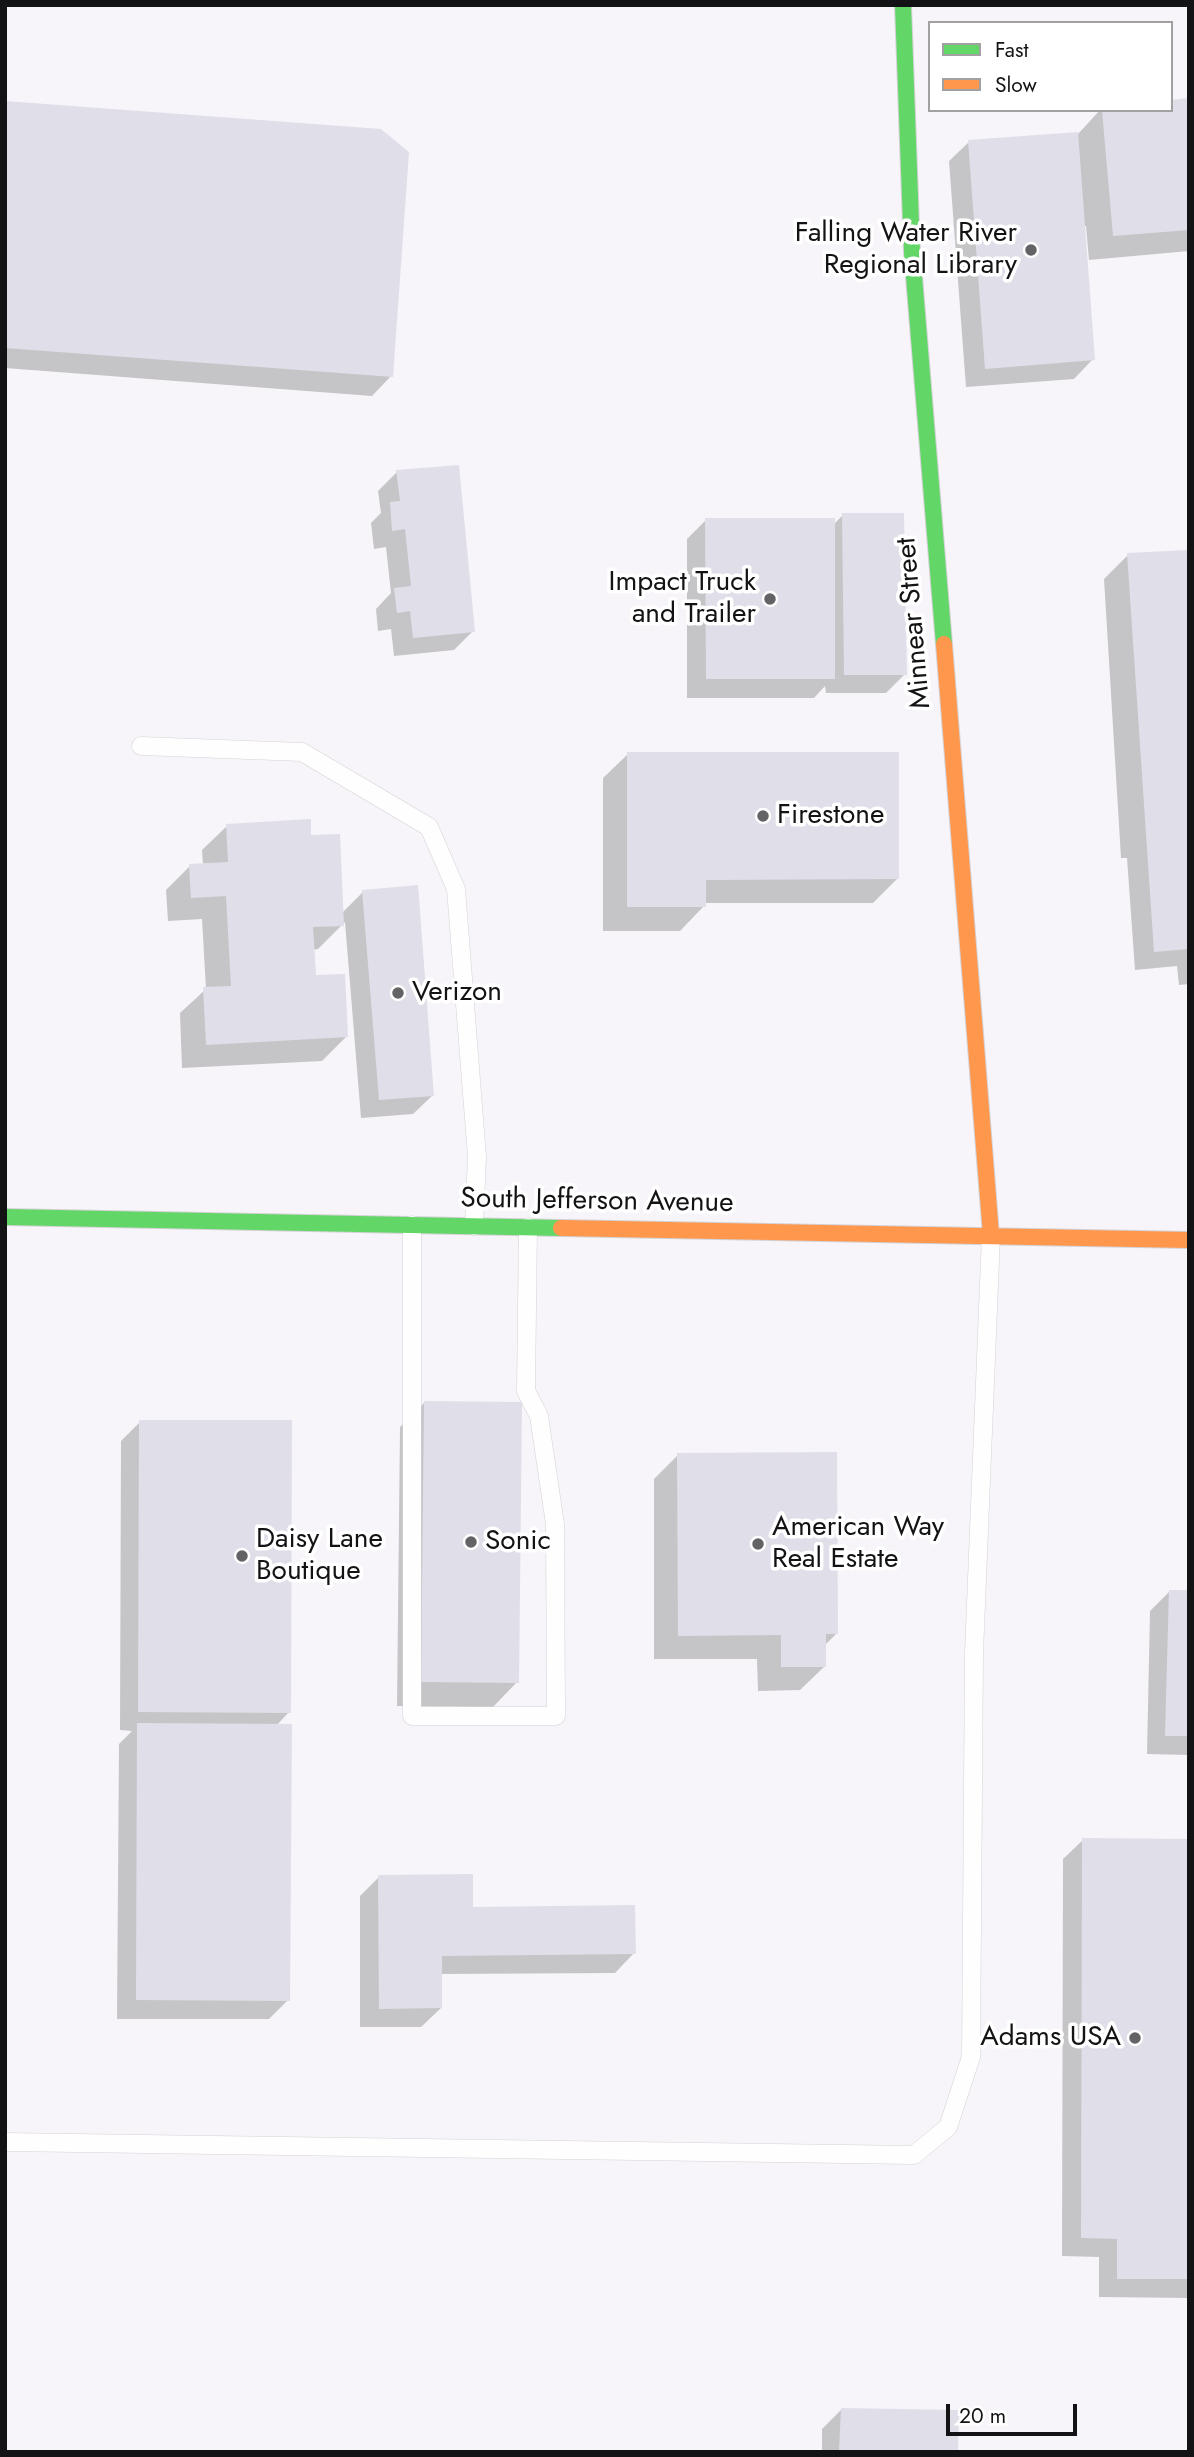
<!DOCTYPE html>
<style>
body{margin:0}
#map{position:relative;width:1194px;height:2457px;overflow:hidden;background:#f7f5f9;font-family:Jost,sans-serif}
canvas{display:block}
.frame{position:absolute;inset:0;border:7px solid #131315;pointer-events:none}
.legend{position:absolute;left:928px;top:21px;width:245px;height:91px;box-sizing:border-box;background:#fff;border:2px solid #a1a1a1;margin:0;padding:9px 12px;list-style:none;font-size:21px;color:#131315}
.legend li{display:flex;align-items:center;gap:14px;height:35px}
.legend b{width:35px;border:2px solid #a1a1a1}
.scale{position:absolute;left:946px;top:2404px;width:131px;height:32px;box-sizing:border-box;border:4px solid #131315;border-top:0;padding-left:9px;font-size:21px;line-height:24px;white-space:nowrap;color:#131315;-webkit-text-stroke:5px #fff;paint-order:stroke}
</style>
<div id="map">
<canvas width="1194" height="2457"></canvas>
<div class="frame"></div>
<ul class="legend">
<li><b style="height:9px;background:#63d668"></b>Fast</li>
<li><b style="height:9px;background:#ff974d"></b>Slow</li>
</ul>
<div class="scale">20 m</div>
</div>
<script>
const c = document.querySelector('canvas').getContext('2d');
c.lineJoin = 'round';
function fillPath(path, color) { c.fillStyle = color; c.fill(path, 'evenodd'); }
const poly = rows => new Path2D(rows.map(r => 'M' + r).join(''));
function stroke(path, color, width, dash) { c.strokeStyle = color; c.lineWidth = width; c.lineCap = dash ? 'butt' : 'round'; c.setLineDash(dash || []); c.stroke(path); }
function label(font, color, halo, rows, align = 'center') {
  c.font = font + ' Jost,sans-serif'; c.lineWidth = 7; c.setLineDash([]); c.textBaseline = 'middle'; c.strokeStyle = halo; c.fillStyle = color; for (const [text, x, y, turn = 0] of rows) {
    c.save(); c.translate(x, y); c.rotate((+turn || 0) * Math.PI / 180); c.textAlign = isNaN(turn) ? turn : align; if (halo) c.strokeText(text, 0, 0); c.fillText(text, 0, 0); c.restore();
  }
}
fillPath(poly([
 [1189,100,1189,251,1089,260,1086,226,1083,226,1093,359,1074,379,966,387,949,161,969,142,1078,134,1100,110,1171,110],
 [5,103,391,376,372,396,5,368],
 [397,472,473,631,454,650,394,656,391,629,378,631,376,609,391,593,386,547,374,549,371,523,381,513,378,491],
 [843,515,905,674,886,693,826,693,825,686,814,698,687,698,687,539,706,520,833,525],
 [1128,555,1189,576,1189,984,1179,985,1177,966,1135,970,1127,858,1121,858,1104,579],
 [628,754,897,879,873,903,704,903,704,906,680,931,603,931,603,778],
 [227,826,309,837,342,913,363,892,433,1095,413,1114,361,1118,345,922,318,949,313,950,314,976,346,1037,322,1061,182,1068,180,1013,206,989,202,919,168,921,166,890,190,866,203,865,202,850],
 [424,1403,517,1682,493,1707,397,1706,400,1427],
 [140,1422,289,1712,276,1726,288,2000,269,2019,117,2019,119,1744,132,1731,120,1730,121,1441],
 [678,1455,836,1634,824,1646,825,1666,800,1690,758,1691,757,1659,654,1659,654,1479],
 [1169,1592,1189,1592,1189,1755,1147,1754,1150,1611],
 [1083,1840,1189,1840,1189,2298,1099,2297,1099,2257,1062,2256,1063,1859],
 [379,1877,471,1909,634,1953,615,1973,440,1974,441,2008,421,2027,360,2027,360,1896],
 [841,2410,956,2452,822,2452,822,2429]
]), '#0003');
fillPath(poly([
 [1189,98,1189,230,1113,236,1102,110,1171,110,1171,100],
 [5,101,381,129,409,152,393,377,5,348],
 [1078,132,1095,360,985,369,968,140],
 [459,465,475,632,413,638,410,611,397,613,394,588,411,586,405,529,392,531,390,502,400,501,396,470],
 [842,513,904,513,907,675,844,675],
 [705,518,835,518,835,679,706,679],
 [1189,550,1189,949,1154,952,1127,553],
 [627,752,899,752,899,879,706,880,706,907,627,907],
 [311,819,311,835,340,834,344,926,313,927,316,975,345,974,348,1037,206,1045,203,987,231,986,226,896,191,898,189,864,228,862,226,824],
 [418,885,434,1096,379,1100,362,890],
 [424,1401,522,1402,519,1683,421,1682],
 [139,1420,292,1420,291,1713,138,1712],
 [837,1452,838,1634,826,1634,826,1667,781,1667,781,1635,678,1636,677,1453],
 [1169,1590,1189,1590,1189,1736,1165,1736],
 [137,1723,292,1724,290,2001,136,2000],
 [1082,1838,1189,1839,1189,2279,1117,2279,1117,2239,1081,2238],
 [473,1874,473,1907,635,1905,636,1954,442,1956,442,2008,379,2009,378,1875],
 [841,2408,959,2410,958,2452,839,2452]
]), '#e0dee8');
const lane = poly([
 [141,746,302,752,429,827,456,889,477,1157,474,1226],
 [412,1225,412,1716,556,1716,555,1524,539,1416,526,1391,528,1227],
 [5,2142,914,2155,948,2127,971,2057,974,1653,991,1235]
]);
const fast = poly([
 [903,5,912,252,944,644],
 [5,1217,561,1228]
]);
const slow = poly([
 [944,644,991,1235],
 [561,1228,1189,1240]
]);
stroke(lane, '#d4d2d5', 19);
stroke(fast, '#d4d2d5', 18);
stroke(slow, '#d4d2d5', 18);
stroke(lane, '#fefefe', 18);
stroke(fast, '#63d668', 16);
stroke(slow, '#ff974d', 16);
for (const [x, y, r, color] of [
 [1031,250,7,"#636265"],
 [770,599,7,"#636265"],
 [763,816,7,"#636265"],
 [398,993,7,"#636265"],
 [471,1542,7,"#636265"],
 [758,1544,7,"#636265"],
 [242,1556,7,"#636265"],
 [1135,2038,7,"#636265"]
]) { const dot = new Path2D(); dot.arc(x, y, r, 0, 2 * Math.PI); c.fillStyle = color; c.fill(dot); stroke(dot, '#fff', 2.5); }
label('28px', '#131315', '#fff', [
 ["Falling Water River",1017,234,"right"],
 ["Regional Library",1017,266,"right"],
 ["Impact Truck",756,583,"right"],
 ["and Trailer",756,615,"right"],
 ["Firestone",777,816],
 ["Verizon",412,993],
 ["American Way",772,1528],
 ["Real Estate",772,1560],
 ["Daisy Lane",256,1540],
 ["Boutique",256,1572],
 ["Sonic",485,1542],
 ["Adams USA",1121,2038,"right"]
], 'left');
label('28px', '#131315', '#fff', [
 ["Minnear Street",915,623,-95],
 ["South Jefferson Avenue",597,1202,1]
]);
</script>
